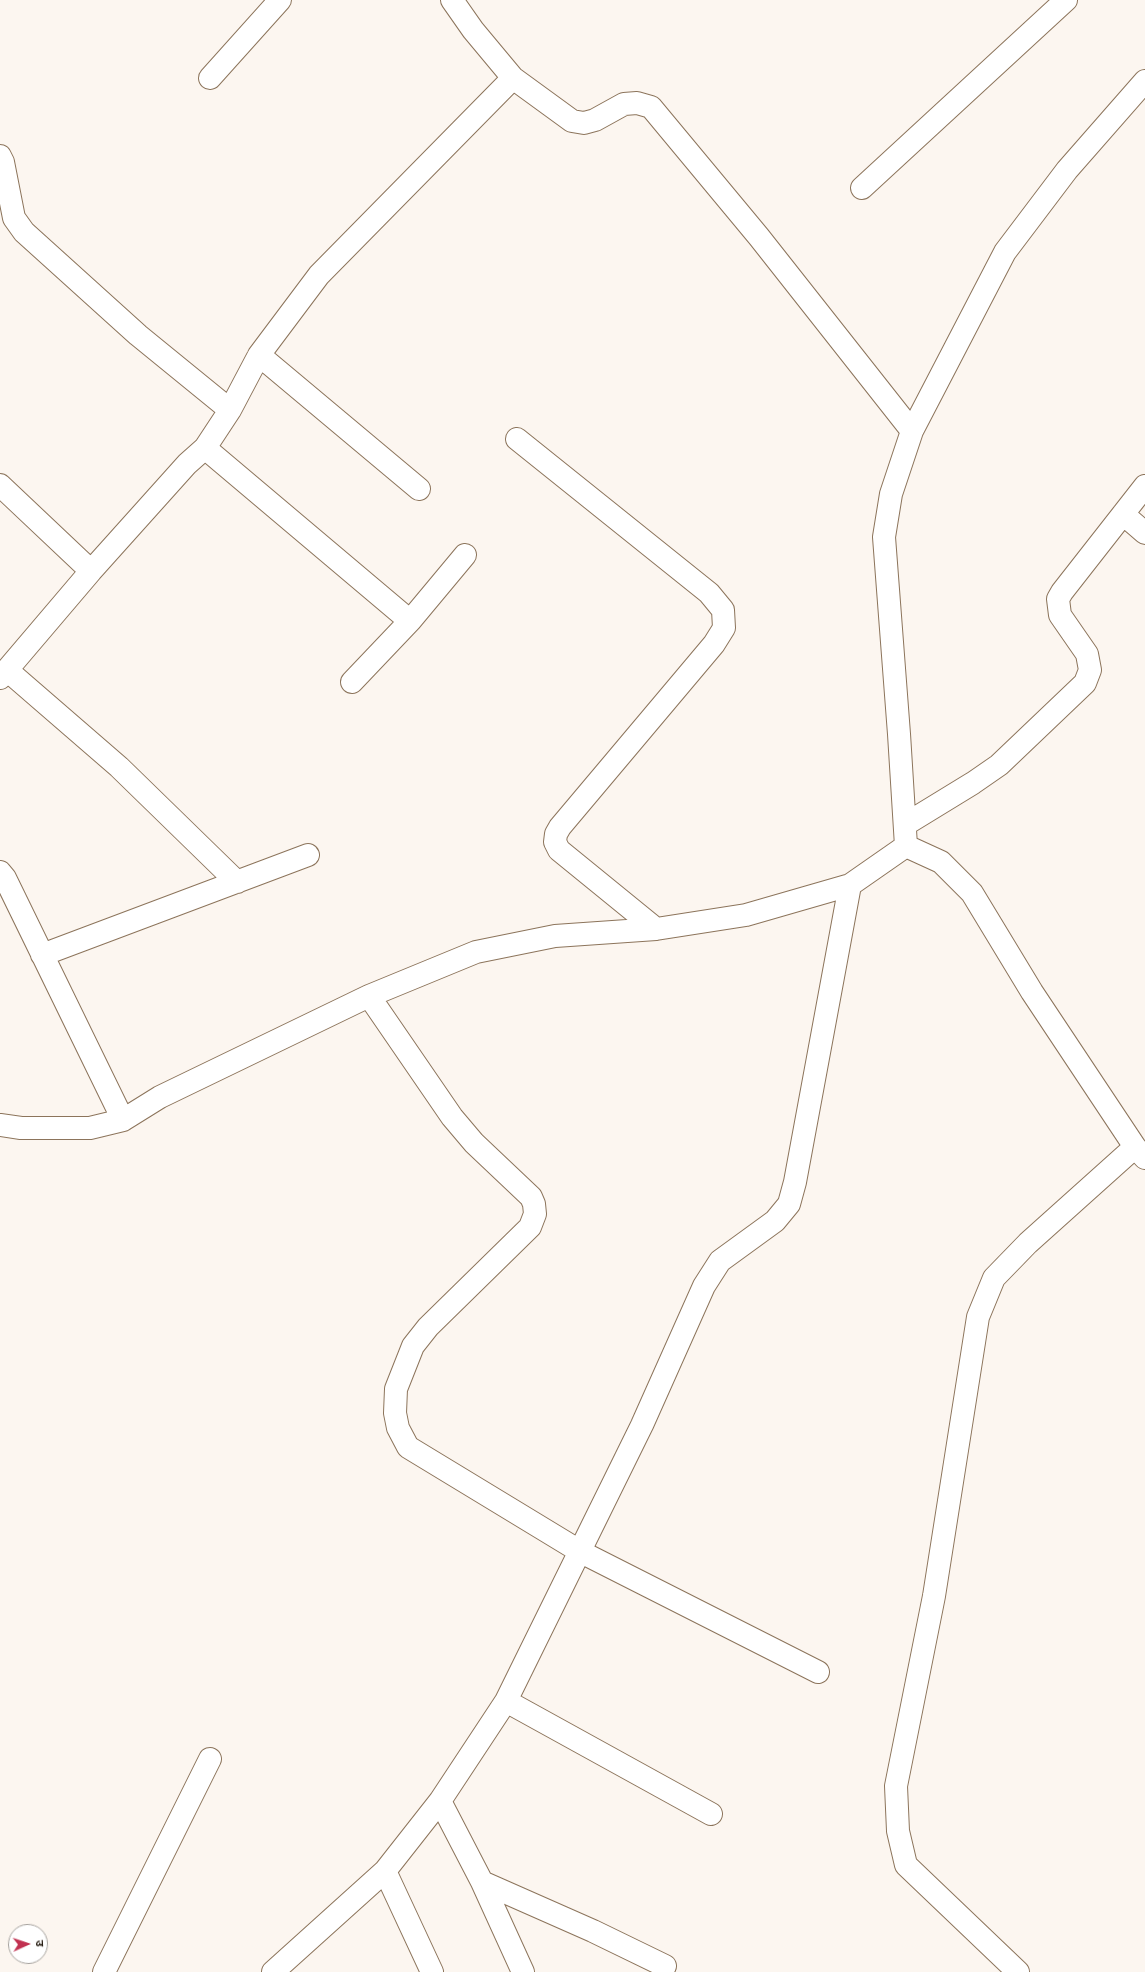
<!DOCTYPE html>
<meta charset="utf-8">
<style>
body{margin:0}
#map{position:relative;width:1145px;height:1972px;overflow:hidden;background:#fcf6f0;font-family:"Source Serif 4","Noto Sans Devanagari",serif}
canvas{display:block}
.north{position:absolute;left:8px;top:1924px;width:40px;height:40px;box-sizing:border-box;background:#fff;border:1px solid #a7a39f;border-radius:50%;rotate:87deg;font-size:11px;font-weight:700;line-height:16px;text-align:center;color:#241a10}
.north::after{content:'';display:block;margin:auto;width:14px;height:18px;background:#c13150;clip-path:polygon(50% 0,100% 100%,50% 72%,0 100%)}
</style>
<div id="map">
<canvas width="1145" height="1972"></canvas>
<div class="north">उ</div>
</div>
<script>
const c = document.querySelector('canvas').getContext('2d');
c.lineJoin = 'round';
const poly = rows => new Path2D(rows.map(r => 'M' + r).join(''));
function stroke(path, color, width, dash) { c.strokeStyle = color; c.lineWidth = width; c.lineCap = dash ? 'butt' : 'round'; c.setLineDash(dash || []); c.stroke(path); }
const street = poly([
 [452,0,473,30,513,78,572,121,584,123,595,120,624,104,637,103,651,107,759,237,912,431],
 [210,78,280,0],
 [0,156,3,162,14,218,24,232,138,335,230,410],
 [862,188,1066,0],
 [259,355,419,489],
 [517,439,709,593,723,610,724,628,714,644,560,827,556,834,555,842,559,850,656,929],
 [205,448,410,621],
 [0,485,91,571],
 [1123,514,1145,533],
 [7,670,119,767,237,882],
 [0,678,91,571,187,464,205,448,230,410,259,355,319,275,513,78],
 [352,682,410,621,465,555],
 [906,824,973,783,999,765,1085,683,1090,670,1087,654,1060,615,1058,599,1062,592,1145,486],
 [906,846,899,734,884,537,891,494,912,431,1005,252,1067,170,1145,81],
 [0,872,5,878,123,1120],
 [42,955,308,855],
 [369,996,452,1117,474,1143,531,1197,534,1204,535,1214,530,1227,428,1327,413,1346,396,1389,395,1413,398,1428,408,1447,581,1552,818,1672],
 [0,1125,21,1128,90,1128,123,1120,160,1097,369,996,476,952,555,936,656,929,746,915,850,885,906,846,941,862,972,893,1032,992,1135,1147,1145,1158],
 [506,1701,711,1814],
 [440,1801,482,1882,523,1972],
 [385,1871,432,1972],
 [482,1882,593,1931,665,1966],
 [104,1972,210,1759],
 [273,1972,385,1871,440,1801,506,1701,642,1425,704,1286,720,1261,775,1221,789,1204,795,1182,850,885],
 [1018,1972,906,1865,898,1831,896,1786,934,1596,978,1317,994,1278,1028,1243,1135,1147]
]);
stroke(street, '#8c745b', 24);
stroke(street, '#fff', 22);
</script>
